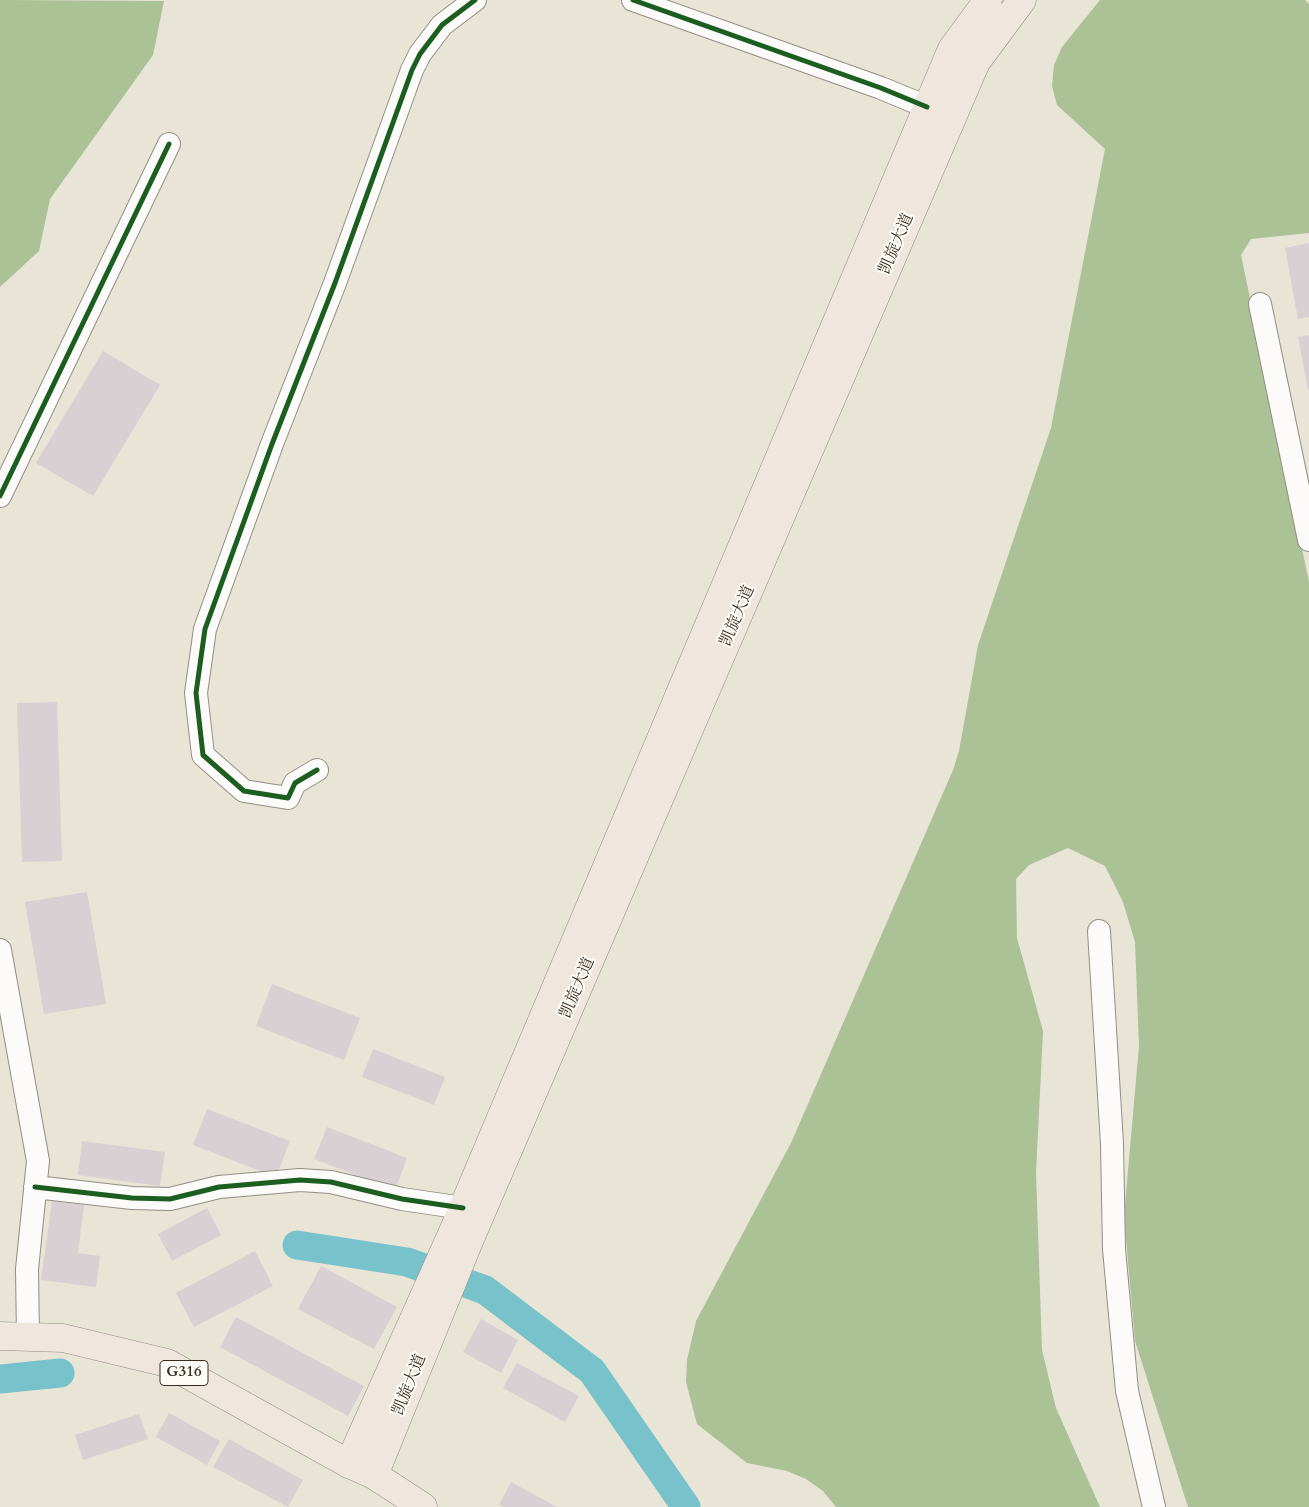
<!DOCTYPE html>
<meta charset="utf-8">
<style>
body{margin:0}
canvas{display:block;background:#e8e4d6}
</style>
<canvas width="1309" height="1507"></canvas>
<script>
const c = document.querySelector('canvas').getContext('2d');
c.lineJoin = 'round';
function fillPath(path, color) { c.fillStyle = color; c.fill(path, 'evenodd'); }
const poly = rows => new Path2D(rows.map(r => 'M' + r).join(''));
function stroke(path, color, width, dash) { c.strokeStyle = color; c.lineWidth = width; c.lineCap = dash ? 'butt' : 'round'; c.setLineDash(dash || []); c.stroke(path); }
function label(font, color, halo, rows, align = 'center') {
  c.font = font + ' Cardo,"Noto Serif SC",serif'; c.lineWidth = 4; c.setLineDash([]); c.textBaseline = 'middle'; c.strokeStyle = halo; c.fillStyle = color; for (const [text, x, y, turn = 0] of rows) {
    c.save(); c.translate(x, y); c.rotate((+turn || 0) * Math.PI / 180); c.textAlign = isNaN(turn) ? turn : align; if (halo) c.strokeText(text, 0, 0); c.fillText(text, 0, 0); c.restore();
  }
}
fillPath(poly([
 [0,0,164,1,153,55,50,199,39,251,0,287],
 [1100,0,1305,0,1309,4,1309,233,1251,239,1241,255,1309,582,1309,1507,1188,1507,1135,1341,1124,1216,1139,1046,1135,942,1123,902,1105,866,1068,848,1029,865,1016,879,1017,938,1043,1031,1036,1173,1042,1350,1056,1408,1100,1507,836,1507,823,1491,806,1479,787,1471,747,1463,697,1424,686,1382,687,1360,696,1321,791,1143,953,770,959,751,978,645,1051,428,1105,149,1057,105,1052,86,1054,65,1062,47]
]), '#aac296');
stroke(poly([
 [297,1245,407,1262,485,1290,592,1371,686,1507],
 [0,1379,60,1373]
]), '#78c2cb', 29);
fillPath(poly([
 [1309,243,1309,317,1298,319,1285,248],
 [1309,335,1309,390,1308,390,1298,337],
 [103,351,160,385,93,496,36,463],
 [57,702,62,861,22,862,17,703],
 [87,892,106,1004,44,1014,25,902],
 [272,984,360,1018,344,1060,256,1026],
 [373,1049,445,1077,434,1105,362,1077],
 [207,1109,290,1141,276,1177,193,1145],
 [327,1127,407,1158,395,1190,314,1159],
 [82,1141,165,1152,160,1186,78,1175],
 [52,1201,84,1205,78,1253,100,1256,96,1287,41,1280],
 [207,1208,221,1235,172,1261,158,1234],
 [255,1251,273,1286,194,1327,176,1293],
 [321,1266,397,1307,374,1349,298,1309],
 [236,1317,364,1386,348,1416,220,1347],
 [481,1319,518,1340,501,1373,463,1352],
 [517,1363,579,1396,565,1422,503,1388],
 [169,1413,220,1441,207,1465,156,1437],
 [139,1414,148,1439,83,1460,75,1435],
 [229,1439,303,1480,288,1507,213,1467],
 [511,1482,557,1507,504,1507,499,1505]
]), '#d8d0d2');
const minor = poly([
 [633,0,881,88,927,107],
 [1260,304,1309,540],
 [0,496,169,144],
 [317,770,295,783,288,798,244,791,203,755,196,693,205,629,272,444,335,283,412,70,420,54,442,25,475,0],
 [1099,931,1112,1144,1114,1249,1127,1391,1154,1507],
 [0,950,38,1161,27,1269,28,1337],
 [35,1187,132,1198,170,1199,219,1187,300,1180,331,1182,402,1199,463,1208]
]);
const major = poly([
 [349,1464,452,1234,952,49,988,0],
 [374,1475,469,1241,976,62,1022,0]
]);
const highway = poly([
 [0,1336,63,1338,167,1363,349,1464,374,1475,423,1507]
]);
stroke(minor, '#938e85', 24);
stroke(major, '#938e85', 29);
stroke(highway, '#938e85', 29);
stroke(minor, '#fcfbf9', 22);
stroke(major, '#efe6de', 28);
stroke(highway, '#efe6de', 28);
stroke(poly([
 [633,0,881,88,927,107],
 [0,496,169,144],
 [317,770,295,783,288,798,244,791,203,755,196,693,205,629,272,444,335,283,412,70,420,54,442,25,475,0],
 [35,1187,132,1198,170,1199,219,1187,300,1180,331,1182,402,1199,463,1208]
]), '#1b5e20', 5);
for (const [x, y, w] of [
 [184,1373,48]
]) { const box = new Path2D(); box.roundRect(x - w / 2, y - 12.5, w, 25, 4); c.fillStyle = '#fdfcf7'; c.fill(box); stroke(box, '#3b2a1e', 1); }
label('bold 15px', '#3b2a1e', null, [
 ["G316",184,1373]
]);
label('16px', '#3b2a1e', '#fdfcf7', [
 ["凯旋大道",897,244,-67],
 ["凯旋大道",738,616,-67],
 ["凯旋大道",578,988,-67],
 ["凯旋大道",410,1385,-68]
]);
</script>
